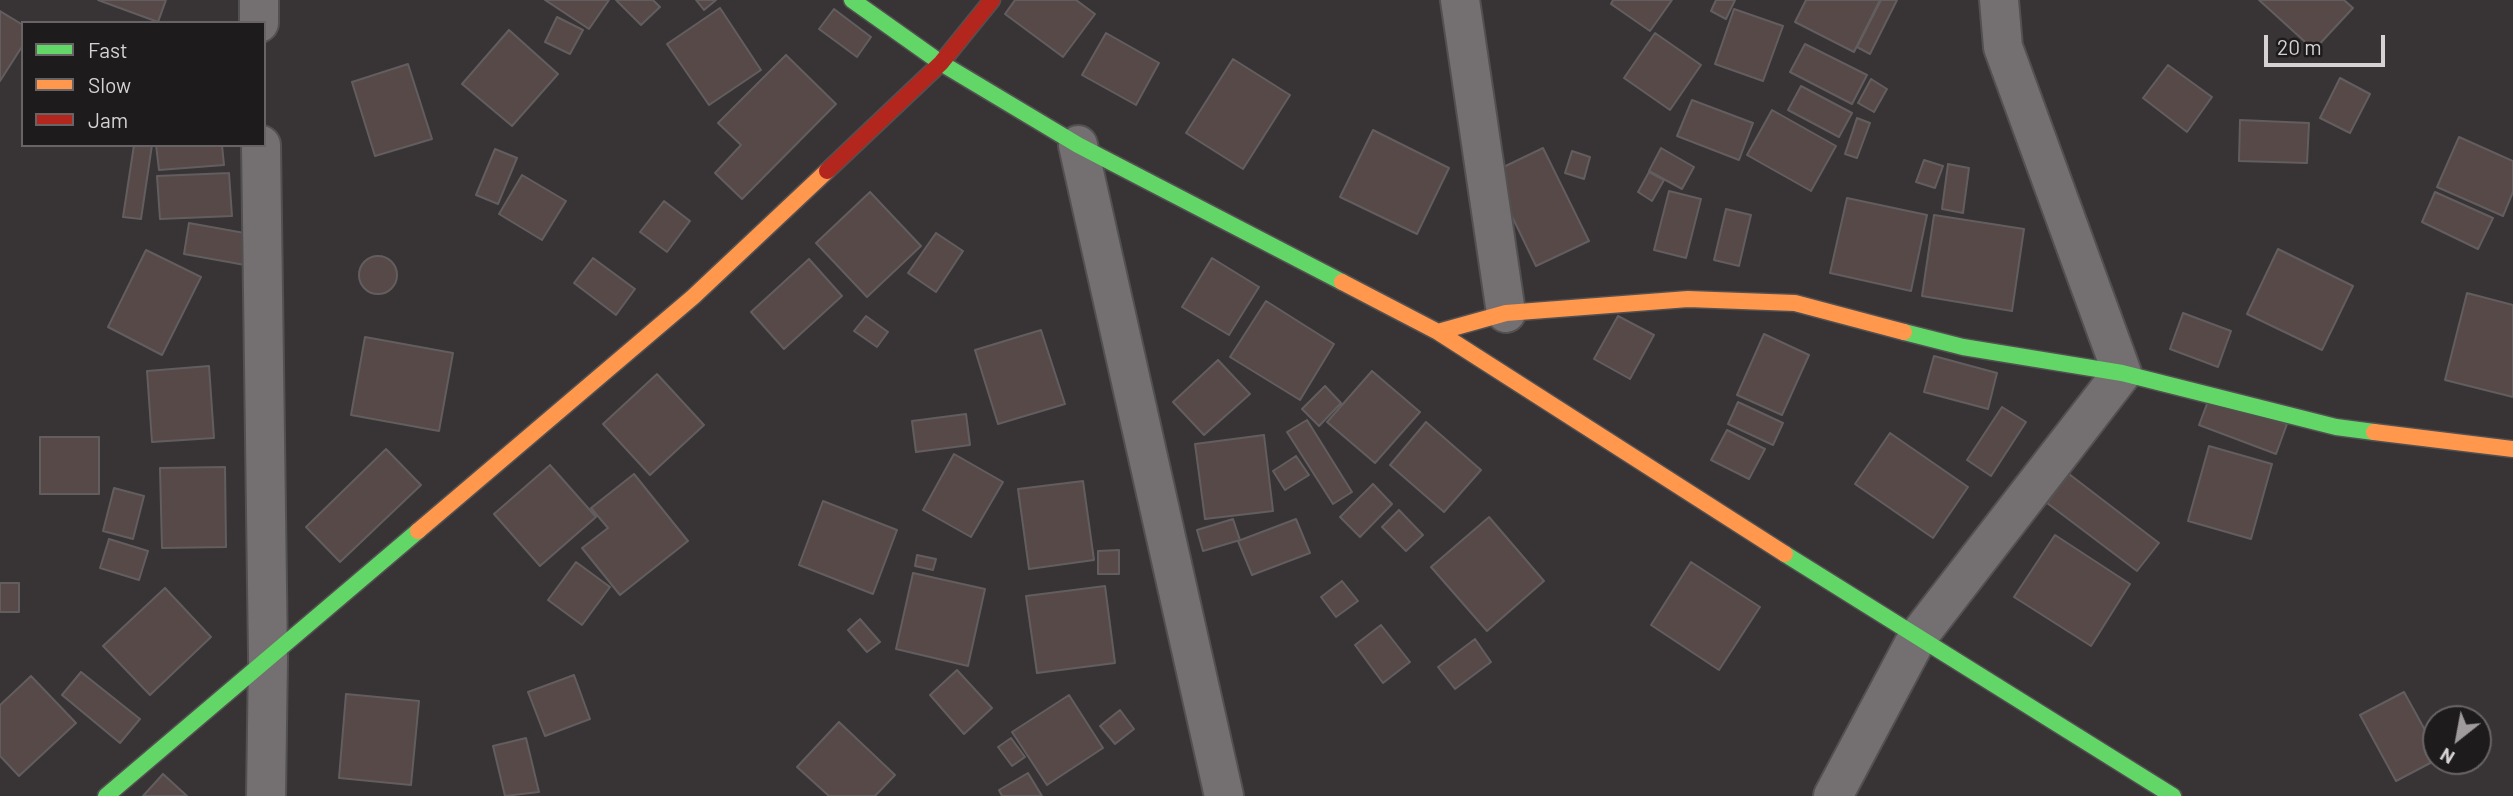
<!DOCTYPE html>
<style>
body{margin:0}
#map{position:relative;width:2513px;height:796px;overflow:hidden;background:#383435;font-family:Barlow,sans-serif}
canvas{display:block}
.legend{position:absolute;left:21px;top:21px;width:245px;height:126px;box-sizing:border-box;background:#1e1b1c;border:2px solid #686465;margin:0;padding:9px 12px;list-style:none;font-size:21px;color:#d6d2d3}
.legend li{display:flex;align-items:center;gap:14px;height:35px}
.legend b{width:35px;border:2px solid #686465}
.north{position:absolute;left:2422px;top:705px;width:70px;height:70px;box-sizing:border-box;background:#1e1b1c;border:2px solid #686465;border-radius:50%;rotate:211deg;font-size:19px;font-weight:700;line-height:28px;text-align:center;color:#d6d2d3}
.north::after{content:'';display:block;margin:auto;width:24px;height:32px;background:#9f9b9c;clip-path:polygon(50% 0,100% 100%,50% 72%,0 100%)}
.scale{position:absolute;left:2264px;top:35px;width:121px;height:32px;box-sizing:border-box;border:4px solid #d6d2d3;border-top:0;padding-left:9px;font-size:21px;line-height:24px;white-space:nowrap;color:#d6d2d3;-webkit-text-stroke:5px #1e1b1c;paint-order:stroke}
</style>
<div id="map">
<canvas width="2513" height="796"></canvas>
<ul class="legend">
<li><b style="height:9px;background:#63d668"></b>Fast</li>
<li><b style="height:9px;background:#ff974d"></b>Slow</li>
<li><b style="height:9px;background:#b3261e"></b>Jam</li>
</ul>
<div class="north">N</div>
<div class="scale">20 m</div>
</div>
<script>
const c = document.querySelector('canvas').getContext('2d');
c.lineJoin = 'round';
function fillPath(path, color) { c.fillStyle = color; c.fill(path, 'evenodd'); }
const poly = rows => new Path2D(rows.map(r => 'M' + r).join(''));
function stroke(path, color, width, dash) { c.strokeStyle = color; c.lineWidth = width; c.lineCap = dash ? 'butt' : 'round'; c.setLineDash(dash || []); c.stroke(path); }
const building = poly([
 [98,0,166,0,158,22,98,0],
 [545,0,609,0,589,29,545,0],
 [616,0,653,0,660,7,641,25,616,0],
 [696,0,716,0,704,10,696,0],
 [1015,0,1076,0,1095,14,1063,57,1005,14,1015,0],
 [1613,0,1672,0,1650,31,1611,4,1613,0],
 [1716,0,1735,0,1726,19,1711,11,1716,0],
 [1806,0,1880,0,1854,52,1795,22,1806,0],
 [1881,0,1897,0,1870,54,1857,47,1881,0],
 [2259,0,2344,0,2353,8,2314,50,2259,0],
 [720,8,761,70,709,105,667,44,720,8],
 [834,9,871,37,857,57,819,29,834,9],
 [1734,9,1783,26,1763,81,1715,64,1734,9],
 [0,11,23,25,23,45,0,81,0,11],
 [557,17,583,30,570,54,545,42,557,17],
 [509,30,558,74,512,126,462,84,509,30],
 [1106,33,1159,63,1136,105,1082,75,1106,33],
 [1655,33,1701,65,1670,110,1624,78,1655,33],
 [1805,44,1867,75,1852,104,1790,72,1805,44],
 [786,55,836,104,742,199,715,173,741,145,718,123,786,55],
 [1233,59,1290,95,1243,169,1186,133,1233,59],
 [408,64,432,139,375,156,352,82,408,64],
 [2168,65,2212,97,2187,132,2143,98,2168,65],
 [2340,78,2370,94,2350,133,2320,118,2340,78],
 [1871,79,1887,89,1874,112,1858,103,1871,79],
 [1801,86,1852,113,1839,137,1788,110,1801,86],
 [1692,100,1753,123,1739,160,1677,136,1692,100],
 [1772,110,1836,146,1811,191,1747,155,1772,110],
 [1857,118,1870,123,1857,158,1845,154,1857,118],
 [2240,120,2309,123,2307,163,2239,161,2240,120],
 [1373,130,1449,168,1417,234,1340,197,1373,130],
 [2459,137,2513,161,2513,192,2503,216,2437,187,2459,137],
 [134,145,152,145,141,219,123,217,134,145],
 [156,145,222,145,224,165,159,170,156,145],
 [1543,148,1589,241,1536,266,1491,173,1543,148],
 [1661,148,1694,167,1682,189,1649,171,1661,148],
 [495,149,517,158,498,204,476,195,495,149],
 [1572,151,1590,157,1584,179,1565,173,1572,151],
 [1924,160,1943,166,1935,188,1916,182,1924,160],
 [1948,164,1969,168,1963,213,1942,209,1948,164],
 [1649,172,1664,180,1652,201,1638,192,1649,172],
 [229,173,232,216,160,219,157,176,229,173],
 [522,175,566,201,542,240,499,214,522,175],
 [1669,191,1701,199,1686,258,1654,250,1669,191],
 [870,192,921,246,867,297,816,243,870,192],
 [2435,192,2493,218,2478,249,2422,222,2435,192],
 [1847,198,1927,215,1911,291,1830,273,1847,198],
 [664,201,690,221,667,252,640,232,664,201],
 [1726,209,1751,215,1739,266,1714,260,1726,209],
 [1934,215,2024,229,2012,311,1922,296,1934,215],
 [189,223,250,234,245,265,184,254,189,223],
 [936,233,963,251,936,292,908,273,936,233],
 [2278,249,2353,286,2322,350,2247,314,2278,249],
 [146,250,201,277,162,355,108,327,146,250],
 '359 275a19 19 0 1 1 38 0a19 19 0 1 1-38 0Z',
 [593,258,635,289,616,315,574,283,593,258],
 [1212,258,1259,287,1229,335,1182,307,1212,258],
 [809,259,842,296,784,349,751,312,809,259],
 [2467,293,2513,305,2513,397,2445,380,2467,293],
 [1266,301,1334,344,1300,400,1230,357,1266,301],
 [2183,313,2231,331,2218,367,2170,349,2183,313],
 [866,316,888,332,877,347,854,331,866,316],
 [1618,316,1654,335,1630,379,1594,359,1618,316],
 [1041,330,1065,404,998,424,975,350,1041,330],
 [1764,334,1809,355,1782,415,1737,395,1764,334],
 [365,337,453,353,439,431,351,415,365,337],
 [1934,356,1997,373,1988,409,1924,392,1934,356],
 [1218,360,1250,394,1204,435,1173,402,1218,360],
 [209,366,214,438,152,442,147,371,209,366],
 [1372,371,1420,412,1375,463,1327,422,1372,371],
 [657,374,704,425,650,475,603,424,657,374],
 [1325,386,1341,403,1319,426,1302,409,1325,386],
 [2210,396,2287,424,2276,454,2199,425,2210,396],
 [1738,402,1783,423,1773,445,1728,424,1738,402],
 [2002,407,2026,422,1991,476,1967,460,2002,407],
 [966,414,970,445,916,452,912,421,966,414],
 [1307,420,1352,492,1333,504,1287,432,1307,420],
 [1426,422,1481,470,1444,512,1390,465,1426,422],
 [1727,430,1765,449,1749,479,1711,460,1727,430],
 [1890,433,1968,487,1933,538,1855,484,1890,433],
 [1264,435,1273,511,1205,519,1195,444,1264,435],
 [40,437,99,437,99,494,40,494,40,437],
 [2209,446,2272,464,2251,539,2188,521,2209,446],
 [386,449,421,485,340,562,306,527,386,449],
 [954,454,1003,482,971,537,923,510,954,454],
 [1296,456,1309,475,1285,490,1273,471,1296,456],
 [550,465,596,517,540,566,494,514,550,465],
 [225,467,226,547,162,548,160,468,225,467],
 [634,474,688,541,620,595,582,548,608,528,591,508,634,474],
 [2069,474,2159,543,2137,571,2047,503,2069,474],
 [1083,481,1094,560,1029,569,1018,489,1083,481],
 [1373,484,1392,504,1360,537,1340,517,1373,484],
 [114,488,144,496,133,539,103,531,114,488],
 [823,501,897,530,873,594,799,565,823,501],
 [1399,510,1423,535,1406,551,1382,527,1399,510],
 [1489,517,1544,581,1487,631,1431,567,1489,517],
 [1233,519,1240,540,1203,551,1197,530,1233,519],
 [1296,519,1310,553,1252,575,1238,541,1296,519],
 [2055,535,2130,584,2091,646,2014,597,2055,535],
 [109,539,148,551,139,580,100,568,109,539],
 [1119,550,1119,574,1098,574,1098,551,1119,550],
 [917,555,936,559,933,570,915,566,917,555],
 [576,562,610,587,582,625,548,600,576,562],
 [1691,562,1760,607,1719,670,1651,625,1691,562],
 [913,573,985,589,968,666,896,649,913,573],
 [1342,581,1358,601,1336,617,1321,597,1342,581],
 [0,583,19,583,19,612,0,612,0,583],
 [1105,586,1115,663,1037,673,1026,596,1105,586],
 [165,588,211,637,150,695,103,646,165,588],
 [860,619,880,642,867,652,848,630,860,619],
 [1381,625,1410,662,1383,683,1355,645,1381,625],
 [1475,639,1491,662,1455,689,1438,667,1475,639],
 [957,670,992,708,964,734,930,695,957,670],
 [81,672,140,719,120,743,62,695,81,672],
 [574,675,590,719,545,736,528,692,574,675],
 [31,676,76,723,19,776,0,756,0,705,31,676],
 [2404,692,2436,750,2436,760,2396,781,2360,715,2404,692],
 [346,694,419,701,411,785,339,778,346,694],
 [1069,695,1103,748,1047,785,1012,732,1069,695],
 [1120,710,1134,729,1115,744,1100,726,1120,710],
 [839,722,895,775,875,796,829,796,797,767,839,722],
 [526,738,539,792,505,796,493,746,526,738],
 [1011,738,1025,757,1012,766,998,747,1011,738],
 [1028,773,1042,796,1002,796,999,790,1028,773],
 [163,774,187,796,143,796,163,774]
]);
fillPath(building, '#574948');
stroke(building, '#625e5f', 2);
const street = poly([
 [259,0,259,23],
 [1460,0,1506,313],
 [261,145,268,658,266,796],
 [1078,145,1224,796],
 [1833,796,1917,638,2122,373,2003,47,1999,0]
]);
const fast = poly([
 [852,0,941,63,1078,145,1342,282],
 [1904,332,1963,347,2122,373,2336,427,2374,432],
 [1785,554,2173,796],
 [106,796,418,531]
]);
const slow = poly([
 [1342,282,1438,332,1785,554],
 [1438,332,1506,313,1688,299,1795,303,1904,332],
 [2374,432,2513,449],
 [418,531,693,297,827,171]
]);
const jam = poly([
 [827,171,941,63,992,0]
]);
stroke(street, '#535051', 42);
stroke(fast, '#535051', 19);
stroke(slow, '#535051', 19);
stroke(jam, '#535051', 19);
stroke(street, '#747071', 38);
stroke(fast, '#63d668', 16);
stroke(slow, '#ff974d', 16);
stroke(jam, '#b3261e', 16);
</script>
